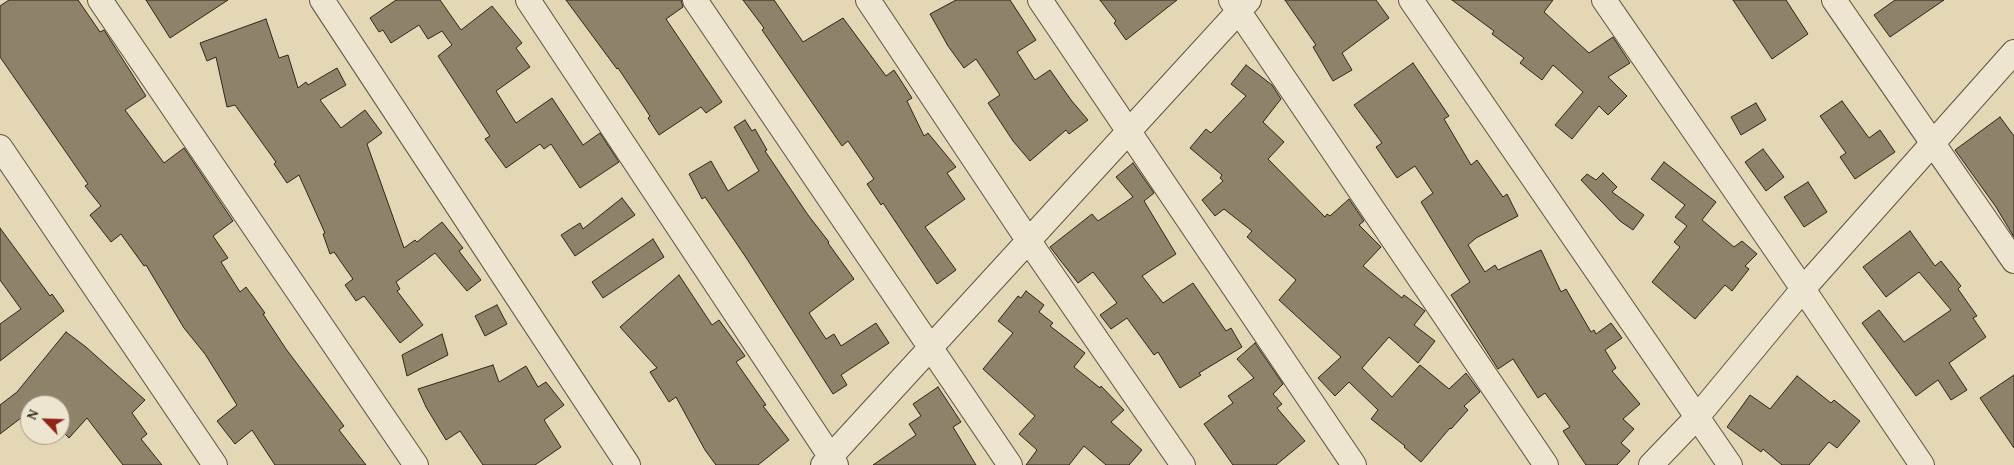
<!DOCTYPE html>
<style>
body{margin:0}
#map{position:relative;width:2014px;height:465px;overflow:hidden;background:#e4d7b6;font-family:"Gentium Book Plus",serif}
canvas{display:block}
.north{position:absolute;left:20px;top:395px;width:50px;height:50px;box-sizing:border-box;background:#ede5d0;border:1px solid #a19987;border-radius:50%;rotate:294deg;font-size:14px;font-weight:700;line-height:20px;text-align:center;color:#302619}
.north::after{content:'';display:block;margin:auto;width:18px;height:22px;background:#8f2418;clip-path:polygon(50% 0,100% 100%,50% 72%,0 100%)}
</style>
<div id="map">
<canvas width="2014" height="465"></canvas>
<div class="north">N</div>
</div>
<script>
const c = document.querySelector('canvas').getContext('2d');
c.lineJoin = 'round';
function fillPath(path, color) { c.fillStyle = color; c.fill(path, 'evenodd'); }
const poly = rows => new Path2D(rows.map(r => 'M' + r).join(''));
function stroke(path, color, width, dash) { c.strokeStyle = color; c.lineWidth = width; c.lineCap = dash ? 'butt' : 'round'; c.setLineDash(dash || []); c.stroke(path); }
const building = poly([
 [9,0,78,0,100,32,104,30,146,96,125,110,164,163,184,148,233,221,213,236,228,258,221,262,240,292,246,287,265,313,263,314,286,349,344,426,339,430,366,465,275,465,252,430,235,444,217,421,237,405,205,354,184,328,146,265,144,266,121,234,111,242,90,215,101,206,85,186,88,184,0,57,0,6,9,0],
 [146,0,228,0,170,38,146,0],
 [396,0,440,0,461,30,492,6,522,43,516,48,530,67,496,91,516,123,552,98,583,145,600,133,619,162,580,188,551,144,544,149,540,144,506,168,485,139,490,136,438,56,452,45,442,31,428,39,419,25,391,43,383,30,379,32,370,18,396,0],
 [566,0,681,0,683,7,666,19,722,102,706,113,701,107,659,135,648,118,650,116,618,68,617,69,566,0],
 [743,0,774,0,803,42,843,18,886,76,894,70,912,98,907,101,924,136,928,133,956,167,947,173,965,199,925,227,956,270,937,284,883,203,881,205,867,184,874,179,848,141,842,146,762,30,764,28,743,0],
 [956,0,1010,0,1036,40,1017,52,1035,80,1050,70,1071,100,1088,120,1069,134,1066,130,1030,161,1013,141,988,103,1000,95,976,59,964,68,948,46,930,14,956,0],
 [1100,0,1177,0,1126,40,1114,23,1116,21,1100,0],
 [1285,0,1376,0,1389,18,1342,53,1352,70,1333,81,1313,47,1316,45,1285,0],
 [1452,0,1553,0,1544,12,1589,53,1613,37,1630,63,1608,77,1627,96,1608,115,1599,106,1572,139,1555,125,1583,92,1553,65,1542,80,1520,63,1524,58,1492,34,1494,31,1452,0],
 [1733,0,1786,0,1808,34,1772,59,1733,0],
 [1895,0,1944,0,1890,37,1874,15,1895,0],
 [266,19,279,58,288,55,298,88,306,82,308,85,337,68,346,85,320,100,341,128,365,110,382,133,367,144,404,248,415,240,417,242,442,222,463,248,459,251,481,280,467,291,435,253,396,282,400,289,397,291,423,325,400,343,364,296,356,301,345,285,353,279,334,252,330,254,323,234,325,233,299,175,287,183,274,164,276,162,235,105,227,107,216,57,207,61,200,43,266,19],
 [1413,63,1449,116,1444,119,1471,165,1477,160,1503,197,1507,194,1518,216,1476,238,1468,245,1485,272,1495,265,1498,270,1541,250,1561,292,1566,289,1591,332,1594,330,1596,334,1611,323,1622,338,1605,350,1616,368,1612,371,1640,404,1623,419,1634,429,1621,443,1630,451,1617,465,1586,465,1563,431,1570,427,1545,393,1538,398,1513,359,1498,369,1451,295,1470,282,1421,202,1433,193,1415,166,1397,178,1376,147,1382,143,1354,105,1413,63],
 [1246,65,1272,85,1281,99,1263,122,1284,142,1268,159,1325,217,1327,214,1330,216,1349,199,1364,221,1359,225,1381,247,1363,266,1402,298,1404,295,1425,311,1414,325,1435,341,1418,363,1389,337,1362,368,1392,397,1420,365,1449,389,1466,373,1480,392,1464,406,1468,410,1451,429,1450,428,1421,462,1404,447,1405,446,1371,419,1378,410,1349,382,1335,396,1318,378,1341,357,1279,300,1296,280,1247,237,1252,231,1224,209,1215,216,1202,200,1223,181,1220,178,1222,175,1190,148,1206,129,1211,133,1246,96,1231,84,1246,65],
 [1842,101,1869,138,1880,130,1895,152,1855,179,1840,157,1846,153,1820,116,1842,101],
 [1756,103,1766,120,1741,135,1731,117,1756,103],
 [2000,117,2014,136,2014,237,1996,207,1955,150,2000,117],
 [745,120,752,131,755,129,767,150,765,151,808,215,829,242,828,243,854,279,809,313,826,339,834,334,841,346,876,323,889,343,841,375,847,385,833,394,747,259,705,197,702,199,689,174,711,161,728,191,759,171,734,127,745,120],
 [1763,149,1784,177,1766,191,1745,162,1763,149],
 [1664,162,1716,202,1702,220,1734,247,1742,241,1757,254,1745,266,1749,269,1732,291,1725,285,1695,319,1652,282,1680,247,1674,242,1687,226,1675,217,1685,205,1651,179,1664,162],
 [1133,163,1154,193,1144,201,1176,254,1142,276,1163,303,1193,283,1226,331,1231,328,1242,347,1199,373,1201,375,1180,388,1158,352,1154,355,1127,318,1111,329,1100,315,1117,303,1093,272,1078,283,1050,247,1092,214,1098,221,1133,197,1116,177,1133,163],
 [1603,173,1617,187,1612,192,1644,215,1633,230,1620,221,1581,180,1587,174,1596,180,1603,173],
 [1808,182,1827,212,1804,227,1784,197,1808,182],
 [622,198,635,215,575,256,561,235,580,223,583,229,622,198],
 [0,228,50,296,52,294,64,311,0,361,0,324,21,309,0,280,0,228],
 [1910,231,1935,266,1941,261,1961,286,1958,289,1977,316,1973,318,1986,337,1949,363,1967,390,1951,400,1938,380,1916,396,1862,323,1879,310,1904,342,1951,310,1919,272,1886,297,1863,267,1910,231],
 [653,239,664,257,603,298,592,282,653,239],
 [679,275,712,325,719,320,745,356,736,362,766,405,763,406,789,440,758,465,716,465,705,450,676,397,669,402,650,372,657,368,620,327,679,275],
 [1026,291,1044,305,1039,312,1053,323,1050,326,1085,353,1074,367,1100,388,1101,386,1124,410,1111,422,1142,450,1129,465,1106,465,1084,446,1069,465,1026,465,1037,450,1019,434,1035,416,983,369,1013,333,998,321,1018,296,1021,298,1026,291],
 [497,305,507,324,485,336,475,316,497,305],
 [66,332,86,347,145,400,132,413,147,434,141,439,162,465,123,465,87,418,69,438,60,429,60,405,30,405,30,411,0,434,0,405,17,392,66,332],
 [442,334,448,355,407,376,402,355,442,334],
 [1255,343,1283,384,1273,394,1282,404,1277,408,1305,441,1276,465,1233,465,1204,424,1233,403,1228,396,1254,378,1237,359,1255,343],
 [493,365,499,382,526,366,538,387,546,382,564,405,544,420,561,447,535,465,483,465,460,431,446,440,426,407,418,389,493,365],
 [2014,375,2014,448,1980,398,2014,375],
 [1797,376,1831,403,1834,400,1860,421,1837,448,1829,442,1809,465,1782,465,1763,449,1761,452,1727,427,1750,395,1770,409,1797,376],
 [938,387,961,422,953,427,976,465,873,465,916,435,909,424,921,416,913,404,938,387]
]);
fillPath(building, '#8e826b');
stroke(building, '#302619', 1);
const minor = poly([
 [100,0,416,465],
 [322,0,628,465],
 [528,0,836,465],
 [695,0,1010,465],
 [868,0,1028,240,1183,465],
 [1040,0,1354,465],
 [1231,0,1546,465],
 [1411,0,1730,465],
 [1604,0,1803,289,1922,465],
 [1834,0,2014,261],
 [0,147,215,465],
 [823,465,1249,0],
 [1651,465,1697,417,1803,289,2014,52]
]);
stroke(minor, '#5d5240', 26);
stroke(minor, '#ede5d0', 24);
</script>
